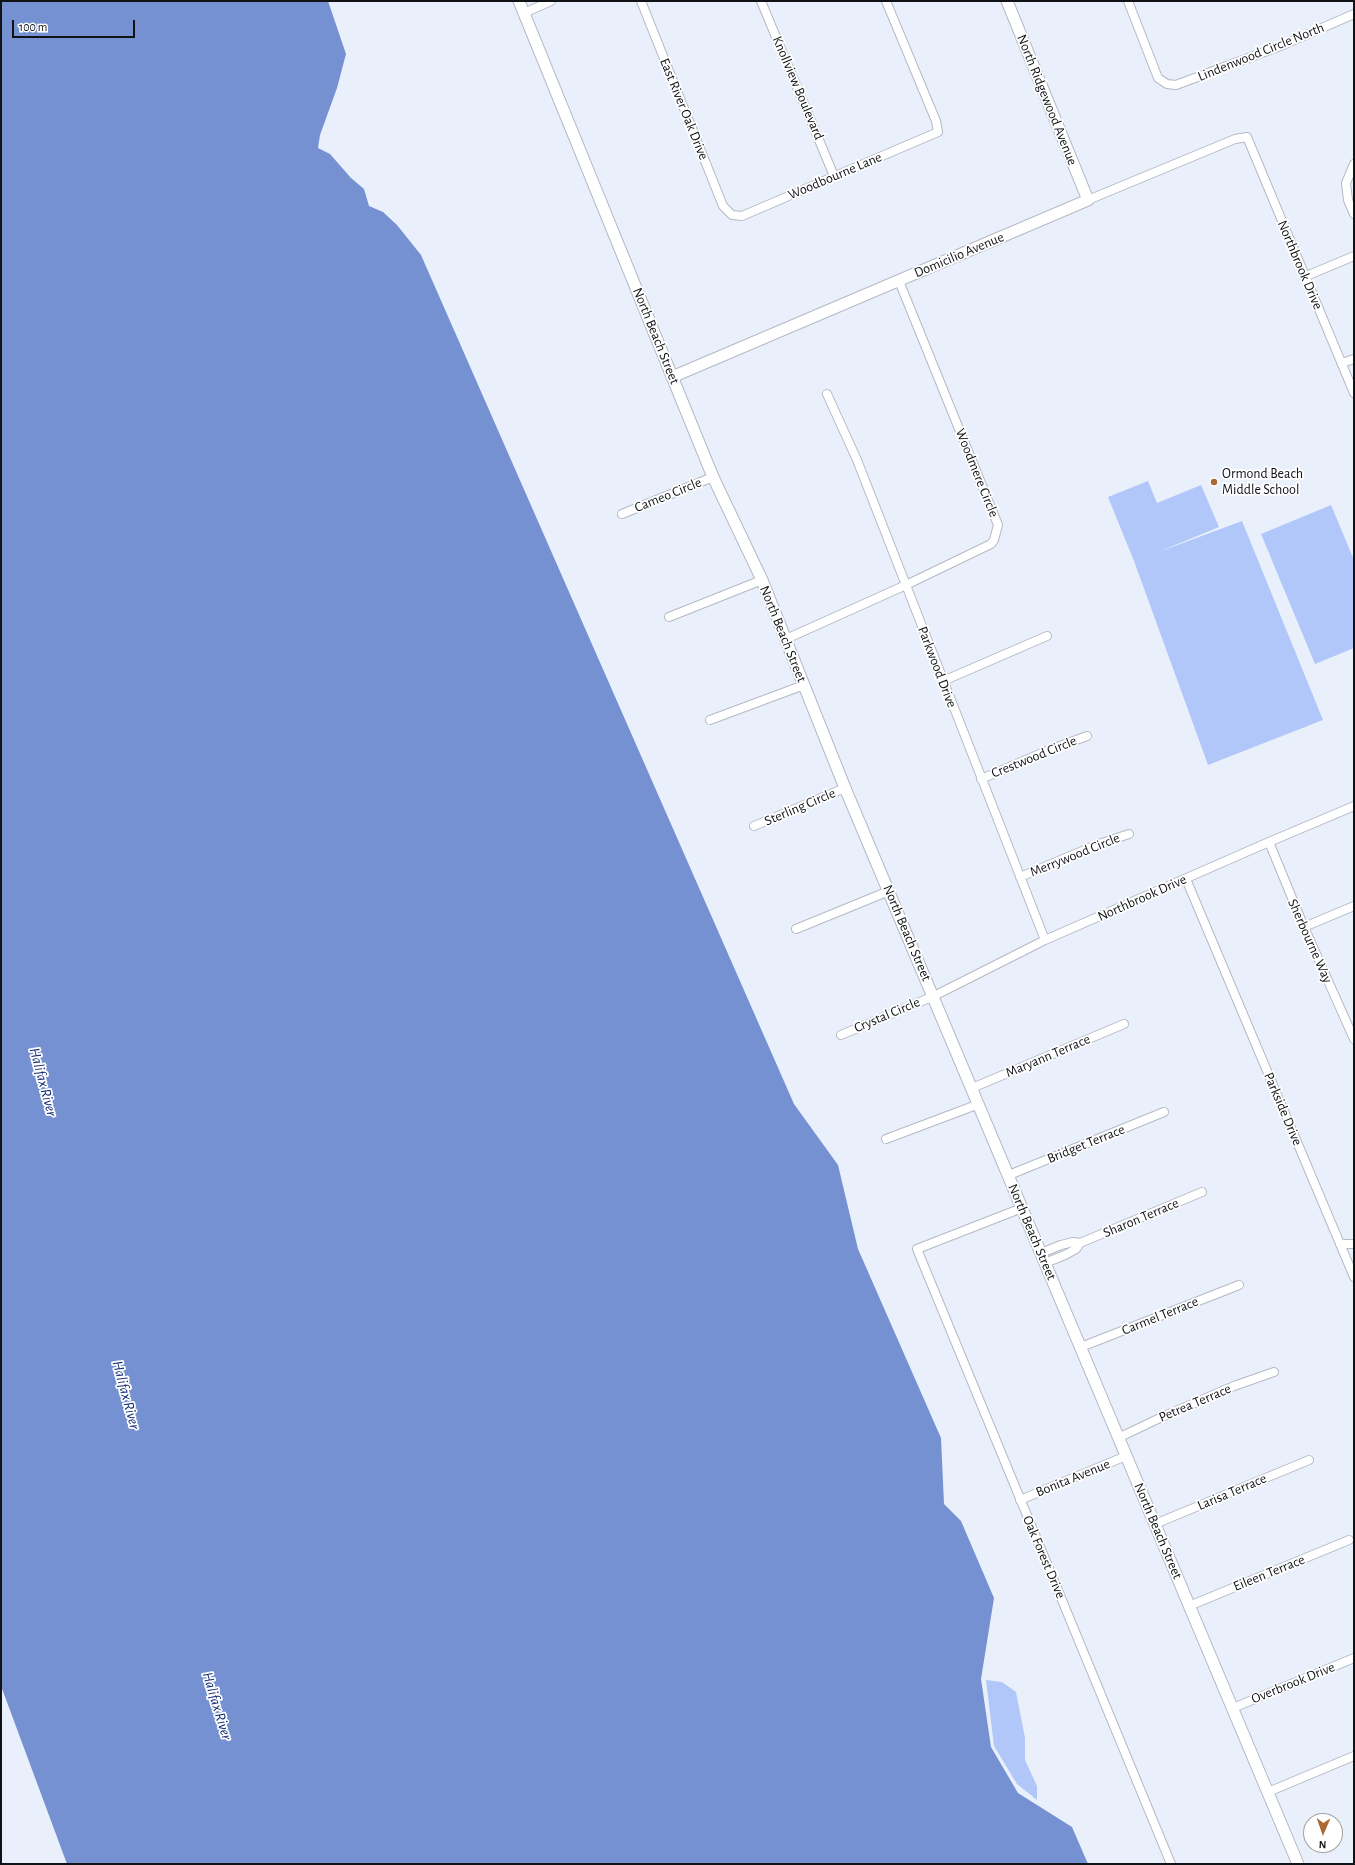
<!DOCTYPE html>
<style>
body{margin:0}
#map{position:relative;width:1355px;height:1865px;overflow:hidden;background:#eaf0fb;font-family:"Alegreya Sans",sans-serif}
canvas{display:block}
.frame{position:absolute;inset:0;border:2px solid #111216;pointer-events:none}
.north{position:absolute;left:1303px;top:1813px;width:40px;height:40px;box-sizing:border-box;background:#fff;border:1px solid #a0a0a2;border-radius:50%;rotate:182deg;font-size:11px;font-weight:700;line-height:16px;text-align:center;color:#111216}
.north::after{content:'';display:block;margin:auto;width:14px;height:18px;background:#ab6936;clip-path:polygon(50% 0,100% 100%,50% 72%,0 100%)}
.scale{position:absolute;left:12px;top:20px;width:123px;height:18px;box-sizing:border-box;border:2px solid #111216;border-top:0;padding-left:5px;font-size:12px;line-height:14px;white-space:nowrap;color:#111216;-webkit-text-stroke:3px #fff;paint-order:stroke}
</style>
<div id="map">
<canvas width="1355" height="1865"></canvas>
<div class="frame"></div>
<div class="north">N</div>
<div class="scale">100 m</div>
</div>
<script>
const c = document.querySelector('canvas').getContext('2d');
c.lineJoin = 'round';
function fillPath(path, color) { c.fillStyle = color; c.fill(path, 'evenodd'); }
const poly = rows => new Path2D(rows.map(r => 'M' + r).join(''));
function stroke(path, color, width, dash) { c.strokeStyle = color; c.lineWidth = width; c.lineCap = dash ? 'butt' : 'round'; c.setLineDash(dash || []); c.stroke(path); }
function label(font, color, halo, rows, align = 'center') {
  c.font = font + ' "Alegreya Sans",sans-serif'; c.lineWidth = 3.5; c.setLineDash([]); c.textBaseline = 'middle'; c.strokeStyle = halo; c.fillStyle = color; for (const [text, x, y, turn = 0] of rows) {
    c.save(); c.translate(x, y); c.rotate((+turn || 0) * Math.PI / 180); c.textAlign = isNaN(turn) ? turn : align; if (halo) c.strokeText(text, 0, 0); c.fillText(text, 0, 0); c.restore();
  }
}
fillPath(poly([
 [1148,481,1157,503,1201,485,1219,527,1156,553,1242,521,1323,720,1208,765,1134,561,1108,497],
 [1331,505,1354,560,1354,648,1315,664,1261,534],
 [986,1680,1002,1682,1016,1692,1025,1738,1025,1760,1037,1786,1037,1800,1017,1784,994,1746]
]), '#b1c7f9');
fillPath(poly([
 [1,1,328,1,346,54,337,88,320,135,318,148,330,154,351,178,364,189,369,206,383,212,397,225,421,255,794,1104,838,1165,858,1249,941,1438,944,1504,961,1521,994,1598,981,1679,991,1747,1018,1793,1072,1827,1088,1864,67,1864,1,1686]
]), '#7691d2');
const street = poly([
 [641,1,723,206,732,215,742,216,938,132,936,121,886,1],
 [761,1,834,176],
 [1128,1,1158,78,1167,84,1176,85,1283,45,1354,14],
 [524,13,551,1],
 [1354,164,1346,183,1348,200,1354,214],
 [1088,200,1235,139,1247,137,1354,393],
 [1304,277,1354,256],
 [1342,363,1354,359],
 [827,394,857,460,1045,940],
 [622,514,713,477],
 [669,617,762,580],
 [786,639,906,585,991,544,994,540,998,525,899,281],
 [943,681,1047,636],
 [710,720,804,685],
 [981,779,1049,750,1087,736],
 [754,826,845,788],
 [1269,842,1304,927,1354,1039],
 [1020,877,1099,844,1129,834],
 [1186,879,1354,1277],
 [1304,927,1354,906],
 [796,929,889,891],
 [841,1035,934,996,1045,940,1269,842,1354,806],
 [972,1088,1124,1024],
 [886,1139,979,1104],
 [1009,1175,1164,1112],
 [1022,1208,917,1249,1171,1864],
 [1080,1243,1202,1192],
 [1340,1244,1354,1244],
 [1041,1253,1061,1245,1073,1242,1080,1243,1076,1249,1065,1255,1045,1263],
 [1081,1347,1239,1285],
 [1118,1438,1162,1417,1234,1386,1274,1372],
 [1020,1500,1126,1456],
 [1155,1524,1309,1460],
 [1189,1606,1349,1540],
 [1233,1708,1354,1658],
 [1268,1792,1354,1756]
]);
const secondary = poly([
 [519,1,713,477,762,580,845,788,1298,1864],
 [672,377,1088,200,1007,1]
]);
stroke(street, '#b4b9c4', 10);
stroke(secondary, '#b4b9c4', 13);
stroke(street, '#fff', 8);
stroke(secondary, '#fff', 11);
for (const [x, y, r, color] of [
 [1214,482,4,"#ab6936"]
]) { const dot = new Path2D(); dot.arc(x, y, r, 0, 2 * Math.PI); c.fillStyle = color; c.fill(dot); stroke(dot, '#fff', 1.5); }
label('14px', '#111216', '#fff', [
 ["Lindenwood Circle North",1261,52,-22],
 ["Knollview Boulevard",798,88,67],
 ["North Ridgewood Avenue",1047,100,68],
 ["East River Oak Drive",684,109,68],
 ["Woodbourne Lane",835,176,-23],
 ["Domicilio Avenue",959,255,-23],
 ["Northbrook Drive",1300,265,67],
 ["North Beach Street",656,336,68],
 ["Woodmere Circle",977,473,68],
 ["Cameo Circle",668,495,-22],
 ["North Beach Street",783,634,68],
 ["Parkwood Drive",937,667,69],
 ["Crestwood Circle",1034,757,-22],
 ["Sterling Circle",800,807,-23],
 ["Merrywood Circle",1075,855,-22],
 ["Northbrook Drive",1142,898,-24],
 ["North Beach Street",907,933,67],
 ["Sherbourne Way",1310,941,66],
 ["Crystal Circle",887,1015,-23],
 ["Maryann Terrace",1048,1056,-23],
 ["Parkside Drive",1283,1109,67],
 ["Bridget Terrace",1086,1144,-22],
 ["Sharon Terrace",1141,1218,-23],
 ["North Beach Street",1032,1232,67],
 ["Carmel Terrace",1160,1316,-22],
 ["Petrea Terrace",1195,1403,-23],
 ["Bonita Avenue",1073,1478,-22],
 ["Larisa Terrace",1232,1492,-23],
 ["North Beach Street",1158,1531,67],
 ["Oak Forest Drive",1044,1557,67],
 ["Eileen Terrace",1269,1573,-22],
 ["Overbrook Drive",1293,1683,-22]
]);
label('14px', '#111216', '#fff', [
 ["Ormond Beach",1222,474],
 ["Middle School",1222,490]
], 'left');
label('italic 15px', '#142b76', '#fff', [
 ["Halifax River",43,1082,75],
 ["Halifax River",126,1395,75],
 ["Halifax River",217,1706,73]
]);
</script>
